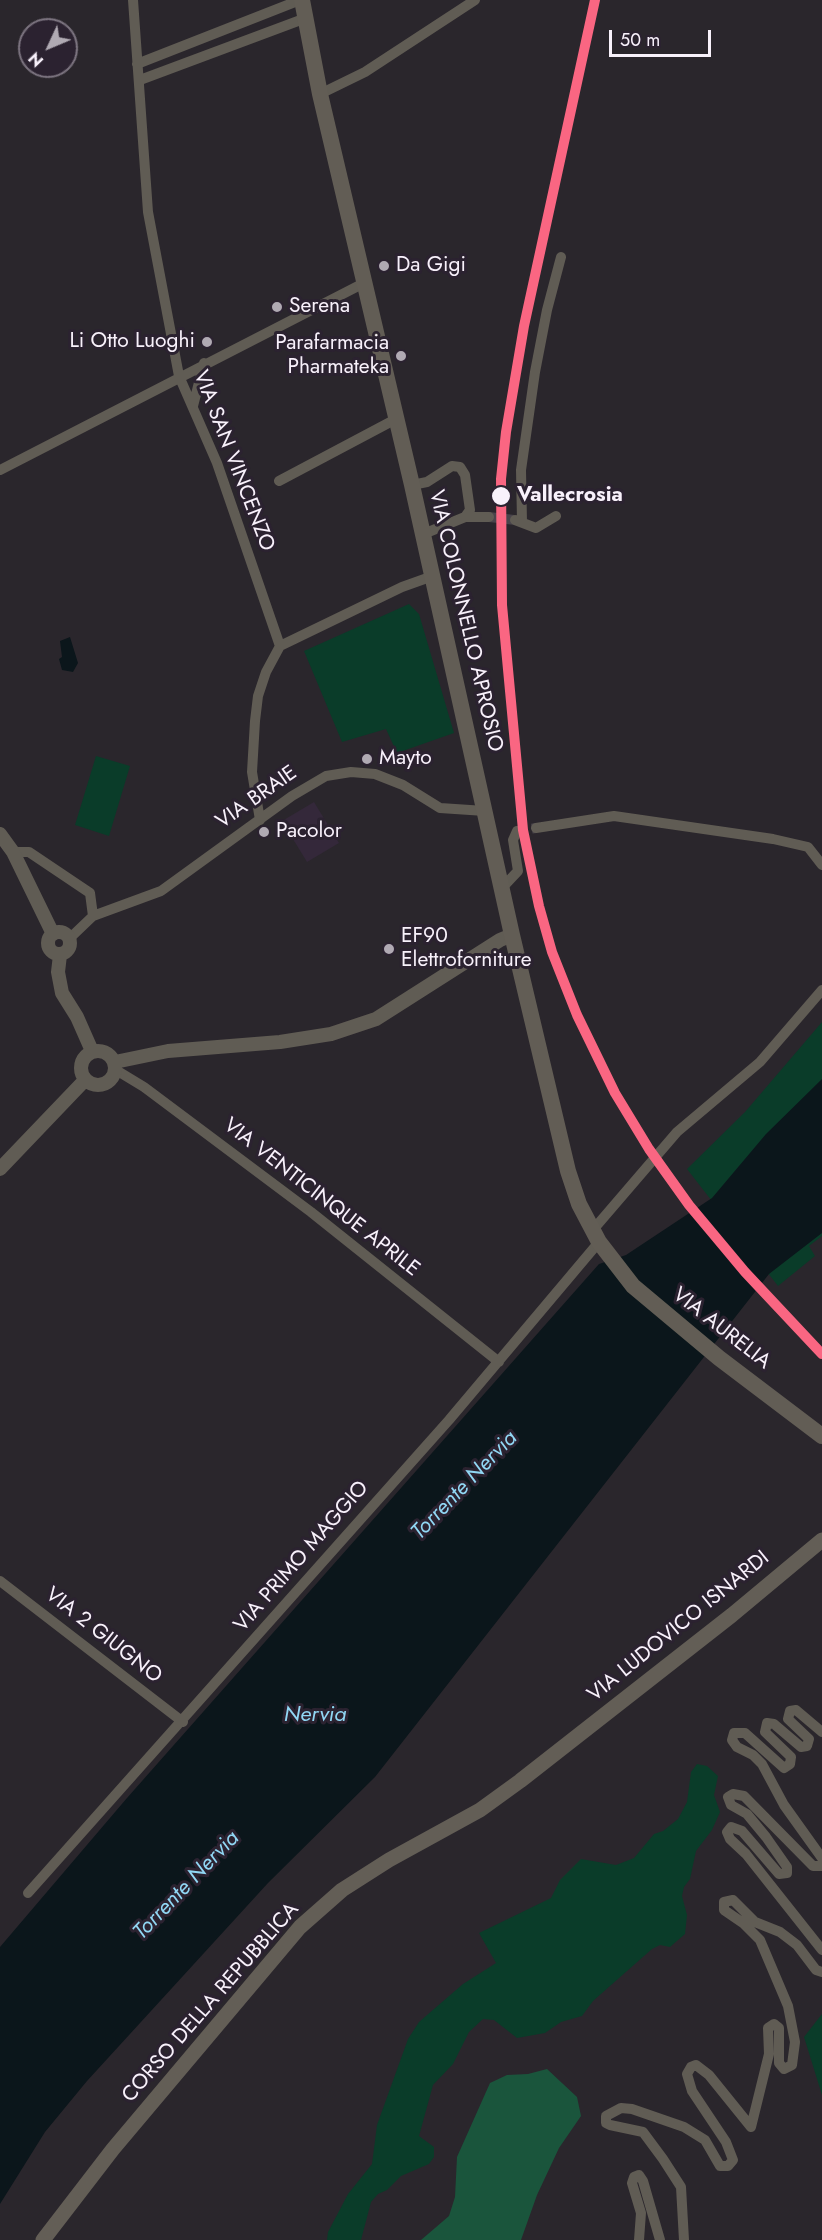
<!DOCTYPE html>
<style>
body{margin:0}
#map{position:relative;width:822px;height:2240px;overflow:hidden;background:#2a262c;font-family:Jost,sans-serif}
canvas{display:block}
.north{position:absolute;left:18px;top:18px;width:60px;height:60px;box-sizing:border-box;background:#2b2230;border:2px solid #7d7581;border-radius:50%;rotate:226deg;font-size:16px;font-weight:700;line-height:24px;text-align:center;color:#f8f1fb}
.north::after{content:'';display:block;margin:auto;width:21px;height:27px;background:#b0aab3;clip-path:polygon(50% 0,100% 100%,50% 72%,0 100%)}
.scale{position:absolute;left:609px;top:30px;width:102px;height:27px;box-sizing:border-box;border:3px solid #f8f1fb;border-top:0;padding-left:8px;font-size:18px;line-height:21px;white-space:nowrap;color:#f8f1fb;-webkit-text-stroke:4px #2b2230;paint-order:stroke}
</style>
<div id="map">
<canvas width="822" height="2240"></canvas>
<div class="north">N</div>
<div class="scale">50 m</div>
</div>
<script>
const c = document.querySelector('canvas').getContext('2d');
c.lineJoin = 'round';
function fillPath(path, color) { c.fillStyle = color; c.fill(path, 'evenodd'); }
const poly = rows => new Path2D(rows.map(r => 'M' + r).join(''));
function stroke(path, color, width, dash) { c.strokeStyle = color; c.lineWidth = width; c.lineCap = dash ? 'butt' : 'round'; c.setLineDash(dash || []); c.stroke(path); }
function label(font, color, halo, rows, align = 'center') {
  c.font = font + ' Jost,sans-serif'; c.lineWidth = 6; c.setLineDash([]); c.textBaseline = 'middle'; c.strokeStyle = halo; c.fillStyle = color; for (const [text, x, y, turn = 0] of rows) {
    c.save(); c.translate(x, y); c.rotate((+turn || 0) * Math.PI / 180); c.textAlign = isNaN(turn) ? turn : align; if (halo) c.strokeText(text, 0, 0); c.fillText(text, 0, 0); c.restore();
  }
}
fillPath(poly([
 [314,802,339,843,307,862,282,821]
]), '#34283a');
fillPath(poly([
 [409,604,419,614,454,733,397,753,386,729,342,742,304,651],
 [96,756,130,766,109,836,75,825],
 [822,1022,822,1236,809,1246,815,1256,778,1286,687,1169,745,1112],
 [697,1764,707,1766,718,1776,714,1795,720,1812,712,1830,696,1851,690,1879,684,1887,682,1896,687,1915,685,1934,670,1947,660,1945,652,1949,593,2001,582,2016,561,2022,545,2033,517,2038,494,2020,483,2019,469,2032,453,2064,433,2085,419,2136,434,2147,434,2157,429,2164,401,2176,387,2190,378,2194,371,2202,361,2240,327,2240,328,2232,348,2194,372,2164,377,2125,408,2039,419,2022,434,2009,463,1984,496,1963,479,1933,551,1898,560,1880,581,1859,616,1865,634,1858,654,1834,663,1831,678,1819,687,1802,691,1772],
 [822,1994,822,2095,804,2037,822,2014]
]), '#0a3c29');
fillPath(poly([
 [547,2069,577,2097,581,2116,559,2148,537,2195,521,2240,421,2240,449,2216,455,2197,457,2157,490,2083,507,2075,528,2074]
]), '#1a553c');
fillPath(poly([
 [70,637,78,663,73,672,62,670,59,659,62,657,60,641],
 [822,1079,822,1233,769,1274,375,1777,268,1883,87,2081,45,2132,0,2204,0,1947,127,1798,599,1264,626,1255,712,1198,766,1134]
]), '#0b161b');
stroke(poly([
 [489,517,515,520],
 [517,831,536,828]
]), '#49444b', 10, [10, 5]);
stroke(poly([
 [133,0,148,212,179,376,217,463,280,646],
 [137,64,300,0],
 [140,80,306,18],
 [320,94,365,72,475,0],
 [193,406,204,363],
 [0,470,364,283],
 [279,481,396,419],
 [412,485,427,482,452,466,460,467,465,475,470,510,465,517,421,535],
 [465,517,489,517],
 [515,520,536,528,556,516],
 [522,522,521,470,535,372,547,310,561,257],
 [260,820,252,772,255,721,258,696,266,672,280,646,402,587,430,577],
 [536,828,614,816,773,839,808,847,822,865],
 [13,852,29,852,90,893,93,916],
 [502,888,518,871,513,840,517,831],
 [70,938,93,916,161,891,292,796,326,776,351,772,375,774,403,785,440,808,485,811],
 [116,1070,144,1087,311,1212,499,1362],
 [592,1231,677,1132,760,1062,822,990],
 [0,1581,183,1722],
 [822,1732,796,1710,790,1711,788,1719,809,1739,807,1746,801,1747,774,1724,767,1723,765,1732,791,1757,790,1764,784,1768,745,1733,734,1733,732,1740,737,1747,753,1755,762,1764,784,1805,822,1858],
 [822,1866,813,1866,744,1796,733,1794,728,1797,731,1805,747,1814,766,1837,787,1867,787,1873,779,1874,742,1831,731,1827,727,1832,730,1839,746,1854,822,1950],
 [28,1893,449,1420,599,1242],
 [751,2127,769,2054,768,2028,774,2024,779,2028,779,2063,784,2069,792,2065,795,2042,788,2006,760,1940,743,1923,724,1910,724,1902,733,1900,755,1922,780,1932,797,1945,816,1970,822,1972],
 [639,2240,641,2213,632,2183,634,2177,639,2175,643,2181,660,2240],
 [684,2240,681,2187,663,2159,643,2132,610,2125,606,2123,606,2116,621,2108,632,2109,684,2127,705,2140,720,2166,728,2166,733,2160,726,2142,692,2091,687,2074,691,2067,696,2065,709,2075,751,2127]
]), '#605c54', 10);
stroke(poly([
 [0,834,13,852,53,934],
 '48 943a11 11 0 1 1 22 0a11 11 0 1 1-22 0Z',
 [60,955,58,972,62,993,77,1017,92,1051],
 '81 1068a17 17 0 1 1 34 0a17 17 0 1 1-34 0Z',
 [115,1062,168,1051,280,1042,331,1034,376,1019,500,940,512,935],
 [0,1169,85,1080]
]), '#605c54', 14);
stroke(poly([
 [43,2240,113,2149,300,1927,342,1890,389,1860,480,1810,520,1781,732,1615,822,1540]
]), '#635e56', 15);
stroke(poly([
 [302,0,320,94,412,485,512,935,568,1171,579,1204,599,1242,633,1286,719,1358,822,1436]
]), '#625d55', 16);
stroke(poly([
 [595,0,524,326,506,432,501,479,502,605,523,830,539,906,552,952,577,1015,615,1093,649,1149,689,1205,745,1272,822,1354]
]), '#fa6682', 10);
for (const [x, y, r, color] of [
 [384,266,6,"#b0aab3"],
 [277,307,6,"#b0aab3"],
 [207,342,6,"#b0aab3"],
 [401,356,6,"#b0aab3"],
 [501,496,10,"#f8f1fb"],
 [367,759,6,"#b0aab3"],
 [264,832,6,"#b0aab3"],
 [389,949,6,"#b0aab3"]
]) { const dot = new Path2D(); dot.arc(x, y, r, 0, 2 * Math.PI); c.fillStyle = color; c.fill(dot); stroke(dot, '#2b2230', 2); }
label('21px', '#f8f1fb', '#2b2230', [
 ["Da Gigi",396,266],
 ["Serena",289,307],
 ["Li Otto Luoghi",195,342,"right"],
 ["Parafarmacia",389,344,"right"],
 ["Pharmateka",389,368,"right"],
 ["Mayto",379,759],
 ["Pacolor",276,832],
 ["EF90",401,937],
 ["Elettroforniture",401,961]
], 'left');
label('21px', '#f8f1fb', '#2b2230', [
 ["VIA SAN VINCENZO",233,461,69],
 ["VIA COLONNELLO APROSIO",465,621,77],
 ["VIA BRAIE",257,798,-35],
 ["VIA VENTICINQUE APRILE",321,1198,38],
 ["VIA AURELIA",721,1329,38],
 ["VIA PRIMO MAGGIO",302,1557,-49],
 ["VIA LUDOVICO ISNARDI",679,1627,-39],
 ["VIA 2 GIUGNO",103,1636,38],
 ["CORSO DELLA REPUBBLICA",211,2003,-49]
]);
label('bold 21px', '#f8f1fb', '#2b2230', [
 ["Vallecrosia",517,496]
], 'left');
label('italic 22px', '#91d7f4', '#2b2230', [
 ["Torrente Nervia",465,1486,-46],
 ["Nervia",315,1716],
 ["Torrente Nervia",187,1886,-46]
]);
</script>
